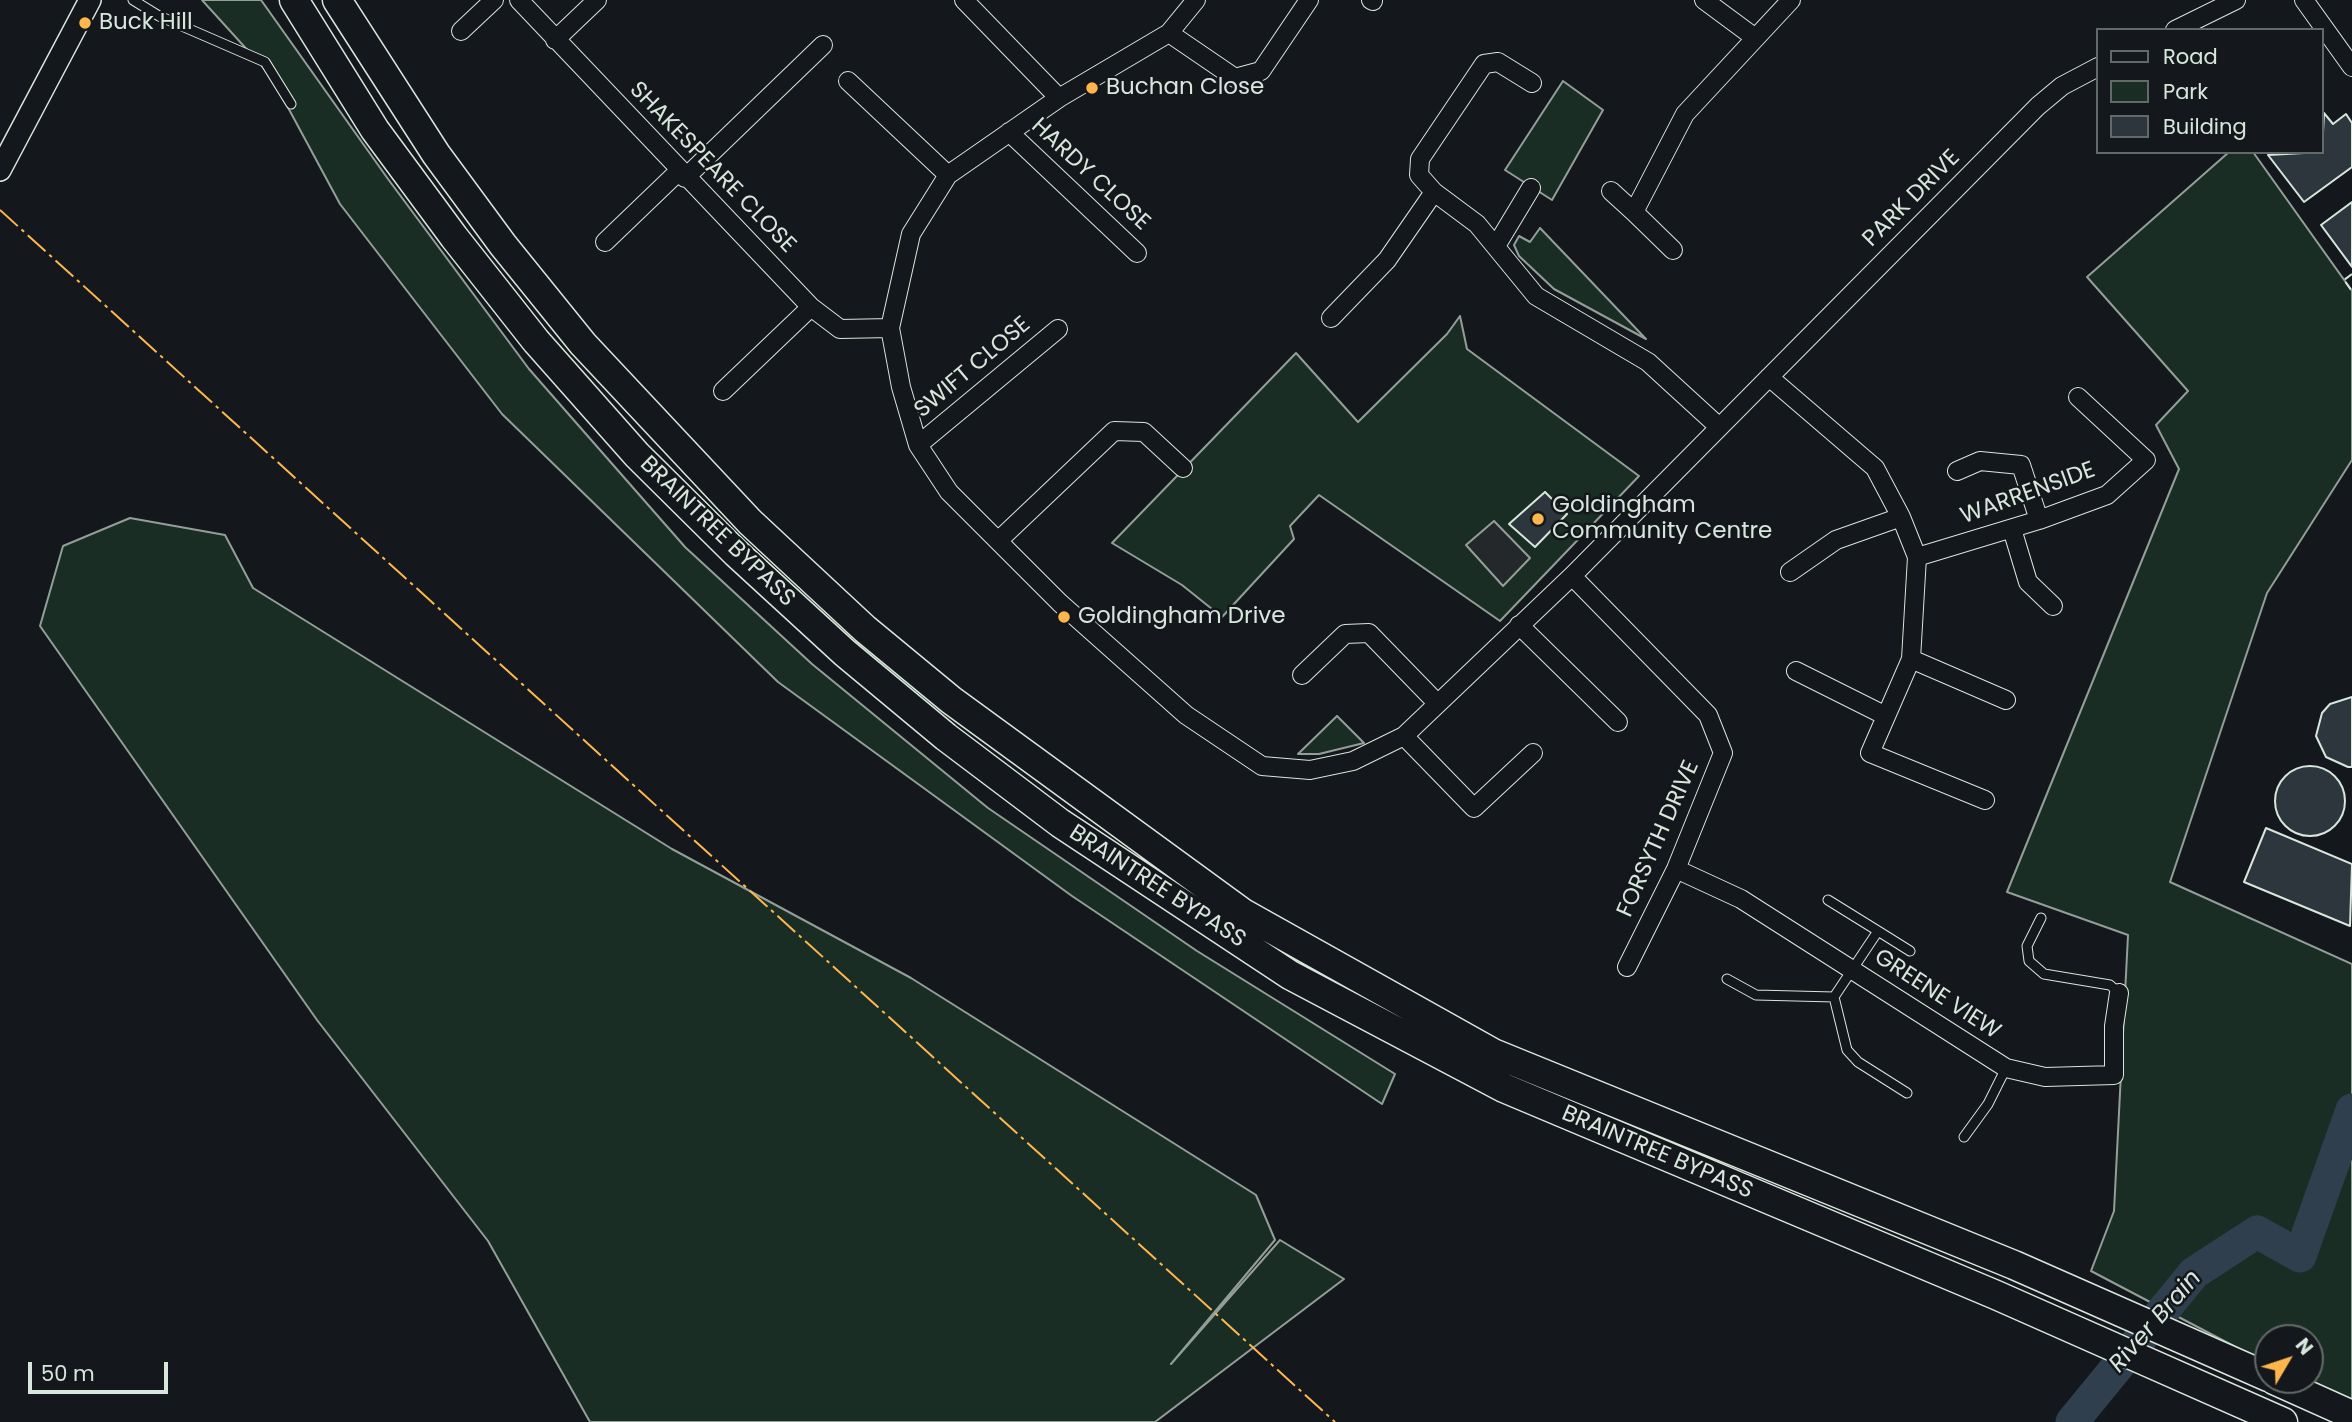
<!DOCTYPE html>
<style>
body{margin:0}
#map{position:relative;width:2352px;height:1422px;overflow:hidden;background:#14181c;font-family:Poppins,sans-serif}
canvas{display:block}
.legend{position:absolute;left:2096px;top:28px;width:228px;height:126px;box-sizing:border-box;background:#14181c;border:2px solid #626a69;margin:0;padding:9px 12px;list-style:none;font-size:21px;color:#d8e6dc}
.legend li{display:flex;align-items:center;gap:14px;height:35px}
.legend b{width:35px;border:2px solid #626a69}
.north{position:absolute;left:2254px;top:1324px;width:70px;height:70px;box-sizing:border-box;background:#14181c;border:2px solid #626a69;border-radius:50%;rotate:51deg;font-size:19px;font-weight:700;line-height:28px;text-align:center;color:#d8e6dc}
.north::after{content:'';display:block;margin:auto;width:24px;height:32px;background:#ffb74d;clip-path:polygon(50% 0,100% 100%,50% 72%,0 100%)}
.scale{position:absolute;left:28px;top:1362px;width:140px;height:32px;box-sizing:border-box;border:4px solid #d8e6dc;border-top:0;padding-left:9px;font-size:21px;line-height:24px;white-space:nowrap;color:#d8e6dc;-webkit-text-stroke:5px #14181c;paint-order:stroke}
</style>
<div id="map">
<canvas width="2352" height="1422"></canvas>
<ul class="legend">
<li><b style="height:9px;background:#14181c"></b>Road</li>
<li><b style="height:19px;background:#1a2d24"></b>Park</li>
<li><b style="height:19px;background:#2c363c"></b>Building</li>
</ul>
<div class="north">N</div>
<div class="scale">50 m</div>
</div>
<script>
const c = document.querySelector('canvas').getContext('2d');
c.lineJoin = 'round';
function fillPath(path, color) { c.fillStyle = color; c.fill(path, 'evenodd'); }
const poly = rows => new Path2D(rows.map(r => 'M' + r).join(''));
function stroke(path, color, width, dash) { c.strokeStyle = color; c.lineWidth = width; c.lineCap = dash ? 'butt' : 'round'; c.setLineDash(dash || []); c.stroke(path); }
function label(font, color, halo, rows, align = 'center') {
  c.font = font + ' Poppins,sans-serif'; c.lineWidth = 5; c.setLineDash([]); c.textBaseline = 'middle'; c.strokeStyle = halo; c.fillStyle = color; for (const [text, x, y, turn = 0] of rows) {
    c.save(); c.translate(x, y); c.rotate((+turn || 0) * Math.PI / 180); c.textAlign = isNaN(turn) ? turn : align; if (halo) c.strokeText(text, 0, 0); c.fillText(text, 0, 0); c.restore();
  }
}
const green = poly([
 [202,0,261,0,388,179,529,369,685,547,812,664,988,808,1197,951,1395,1074,1382,1104,1072,896,778,682,502,414,340,204,271,76,202,0],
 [1563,81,1603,110,1552,200,1505,170,1563,81],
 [2229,152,2253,152,2352,291,2352,460,2267,593,2170,882,2352,964,2352,1408,2299,1380,2310,1380,2310,1338,2268,1338,2268,1364,2091,1271,2114,1211,2128,935,2007,892,2179,469,2156,425,2188,391,2087,277,2229,152],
 [1540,228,1646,339,1554,289,1519,256,1514,245,1519,236,1530,242,1540,228],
 [1460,316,1467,349,1639,476,1500,621,1319,495,1290,526,1294,539,1222,617,1182,585,1112,543,1296,353,1358,422,1447,334,1460,316],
 [130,518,225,535,253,588,672,849,911,978,1256,1195,1275,1240,1171,1364,1280,1240,1344,1279,1155,1422,590,1422,488,1241,317,1020,40,626,63,546,130,518],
 [1337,716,1364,743,1319,754,1298,754,1337,716]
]);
fillPath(green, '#1a2d24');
stroke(green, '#939e99', 2);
const parking = poly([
 [1494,521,1530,558,1503,586,1466,545,1494,521]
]);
fillPath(parking, '#24282b');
stroke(parking, '#939e99', 2);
stroke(poly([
 [2072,1422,2194,1273,2257,1232,2300,1256,2352,1110]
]), '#2f3f4d', 33);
const building = poly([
 [2324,113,2333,124,2346,114,2352,123,2352,167,2304,202,2268,155,2322,152,2324,113],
 [2352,202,2352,267,2321,225,2352,202],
 [1545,492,1567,514,1535,547,1509,524,1545,492],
 [2352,697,2352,767,2348,767,2326,757,2316,736,2322,713,2330,704,2352,697],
 '2275 801a35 35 0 1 1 70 0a35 35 0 1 1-70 0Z',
 [2266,828,2352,864,2350,926,2244,882,2266,828]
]);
fillPath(building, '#2c363c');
stroke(building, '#d8e6dc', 2);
const service = poly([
 [133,0,159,16,265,62,291,104],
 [1828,900,1878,931,1834,997,1847,1050,1858,1062,1907,1093],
 [2041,918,2027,946,2029,961,2044,974,2110,985,2119,993],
 [1878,931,1910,951],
 [1727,979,1756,995,1834,997],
 [1964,1137,1988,1104,2006,1068]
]);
const minor = poly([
 [519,0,811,307,840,329,890,328],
 [964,0,1059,98],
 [1196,0,1169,33,1059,98,948,175,911,234,890,328,901,387,918,445,949,492,1060,603,1186,715,1262,766,1310,770,1353,761,1404,736,1572,576,2038,106,2062,86,2098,67],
 [1371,0,1373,1],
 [1704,0,1754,37],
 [2304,0,2352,67],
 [2175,30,2236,0],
 [461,31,494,0],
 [1169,33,1235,78,1261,71,1309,0],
 [555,40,597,0],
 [848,81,948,175],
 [1532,83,1498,62,1484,64,1420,159,1419,175,1434,192,1477,224,1536,296,1648,362,1718,426],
 [1009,132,1137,253],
 [685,178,823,45],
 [1611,191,1634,212],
 [605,242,679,171],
 [1496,246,1531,188],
 [1673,250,1634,212,1685,114,1791,0],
 [1331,318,1387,260,1434,192],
 [1769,377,1875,468,1901,517,1917,557,1911,659,1870,753,1985,800],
 [723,391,811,307],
 [918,445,1058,329],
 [1957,471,1980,461,2021,465,2039,520],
 [2012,529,2028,582,2053,606],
 [998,541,1114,431,1144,432,1183,468],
 [1917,557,2039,520,2107,495,2146,460,2078,397],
 [1790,572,1836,540,1901,517],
 [1572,576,1708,715,1723,753,1676,869,1627,967],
 [1519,625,1618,722],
 [1911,659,2006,700],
 [1796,671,1886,716],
 [1302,675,1345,634,1369,633,1437,703],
 [1404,736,1474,808,1533,753],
 [1676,869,1741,899,2006,1068,2045,1077,2114,1075,2114,1026,2119,993]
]);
const tertiary = poly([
 [0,170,90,0]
]);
const trunk = poly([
 [294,0,375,130,454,237,536,341,637,455,736,553,845,653,946,737,1060,823,1290,975,1504,1088,1996,1295,2283,1422],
 [337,0,436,154,503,245,583,344,750,522,865,629,951,700,1243,913,1493,1053,2014,1265,2268,1377],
 [2274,1380,2352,1415]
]);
stroke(service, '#d8e6dc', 11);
stroke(minor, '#d8e6dc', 20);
stroke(tertiary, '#d8e6dc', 24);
stroke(trunk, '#d8e6dc', 31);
stroke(service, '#14181c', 9);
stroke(minor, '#14181c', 18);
stroke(tertiary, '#14181c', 21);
stroke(trunk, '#14181c', 28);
stroke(poly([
 [2352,274,2344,280,2352,291]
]), '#d8e6dc', 2, [9, 3.5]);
stroke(poly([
 [0,210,1335,1422]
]), '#ffb74d', 2, [24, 5, 3.5, 5]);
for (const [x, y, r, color] of [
 [85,23,7,"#ffb74d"],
 [1092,88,7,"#ffb74d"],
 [1538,519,7,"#ffb74d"],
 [1064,617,7,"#ffb74d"]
]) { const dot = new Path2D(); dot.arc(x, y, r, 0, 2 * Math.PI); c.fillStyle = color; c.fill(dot); stroke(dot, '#14181c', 2.5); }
label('23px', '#d8e6dc', '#14181c', [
 ["Buck Hill",99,23],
 ["Buchan Close",1106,88],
 ["Goldingham",1552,506],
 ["Community Centre",1552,532],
 ["Goldingham Drive",1078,617]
], 'left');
label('23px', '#d8e6dc', '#14181c', [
 ["SHAKESPEARE CLOSE",712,168,46],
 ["HARDY CLOSE",1090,175,43],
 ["PARK DRIVE",1912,199,-45],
 ["SWIFT CLOSE",973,368,-40],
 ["WARRENSIDE",2028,494,-20],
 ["BRAINTREE BYPASS",717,532,44],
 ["FORSYTH DRIVE",1659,839,-66],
 ["BRAINTREE BYPASS",1157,887,33],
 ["GREENE VIEW",1937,995,33],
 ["BRAINTREE BYPASS",1657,1153,23]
]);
label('italic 24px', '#d8e6dc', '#14181c', [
 ["River Brain",2156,1322,-49]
]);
</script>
